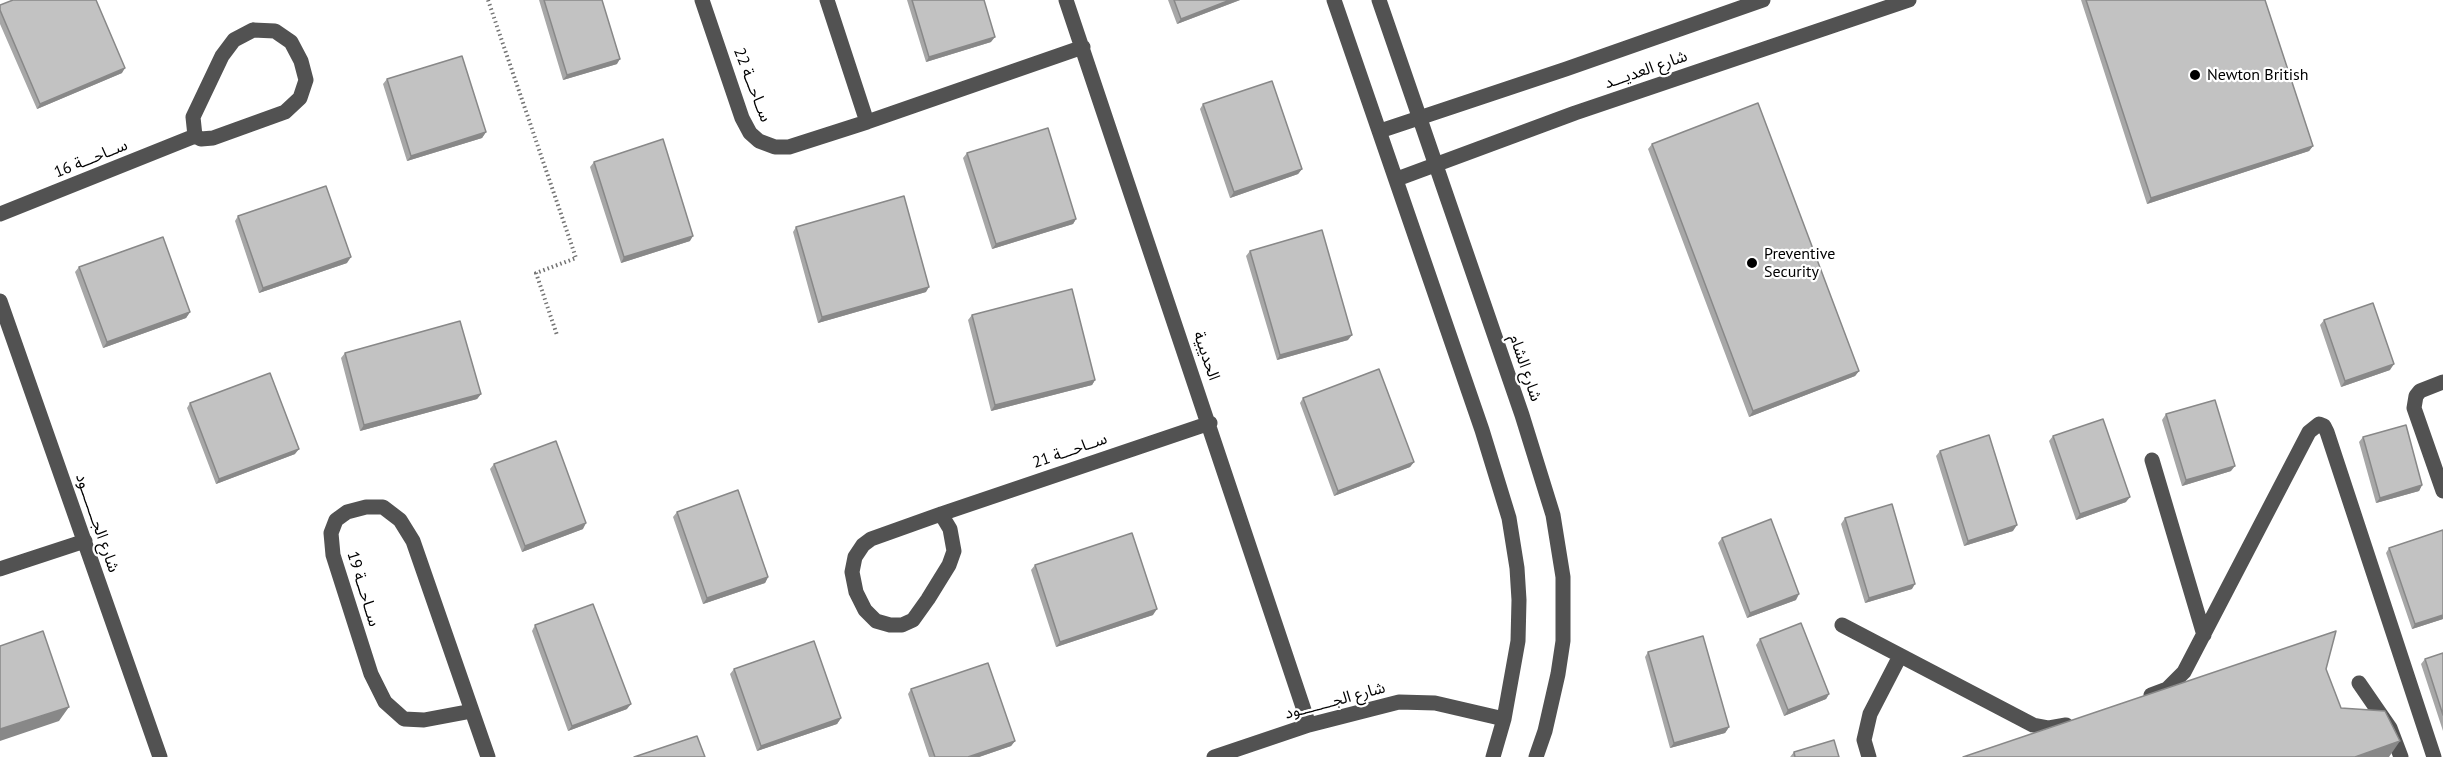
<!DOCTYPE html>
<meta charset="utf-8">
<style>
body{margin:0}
canvas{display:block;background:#fff}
</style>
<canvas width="2443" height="757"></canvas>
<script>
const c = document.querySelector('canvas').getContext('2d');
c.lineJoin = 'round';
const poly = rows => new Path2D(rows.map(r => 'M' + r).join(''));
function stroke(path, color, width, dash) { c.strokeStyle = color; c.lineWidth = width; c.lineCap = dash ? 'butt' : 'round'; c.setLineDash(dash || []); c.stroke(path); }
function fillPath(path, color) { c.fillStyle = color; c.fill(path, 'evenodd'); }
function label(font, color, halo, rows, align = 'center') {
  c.font = font + ' "PT Sans","Noto Sans Arabic",sans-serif'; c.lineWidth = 4.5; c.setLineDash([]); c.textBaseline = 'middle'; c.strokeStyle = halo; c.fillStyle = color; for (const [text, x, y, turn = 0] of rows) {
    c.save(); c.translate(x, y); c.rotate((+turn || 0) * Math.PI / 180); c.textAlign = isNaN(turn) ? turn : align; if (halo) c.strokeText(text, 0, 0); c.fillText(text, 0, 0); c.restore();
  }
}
stroke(poly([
 [488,0,576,258,536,273,557,335]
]), '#747474', 4, [1.5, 3]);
stroke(poly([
 [702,0,742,118,750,133,759,141,775,147,789,147,867,122,827,0],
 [1066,0,1309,725],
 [1334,0,1482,430,1509,518,1517,568,1519,600,1518,641,1504,719,1493,757],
 [1379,0,1522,415,1553,515,1563,577,1563,641,1558,674,1545,731,1536,757],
 [253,30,275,31,291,42,301,61,306,80,300,98,285,112,213,138,201,139,195,136,193,117,222,56,234,40,253,30],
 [867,122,1083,47],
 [1380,131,1566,69,1763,0],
 [1397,179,1575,113,1909,0],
 [0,214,195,136],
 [0,301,160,757],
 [2443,382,2420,391,2416,396,2414,408,2443,491],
 [2152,460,2204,635],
 [941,514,950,529,954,551,949,565,928,599,913,620,902,625,890,625,876,621,865,610,856,592,852,572,855,557,863,545,871,539,941,514],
 [941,514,1210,423],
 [0,569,85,541],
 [1842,625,2033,725,2049,728,2066,725],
 [2359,683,2390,728,2401,757],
 [2151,695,2167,689,2184,672,2309,432,2319,424,2324,426,2327,432,2434,757],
 [472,711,424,720,404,719,385,702,371,674,333,555,331,533,336,520,347,512,366,507,383,507,400,520,413,541,472,711,488,757],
 [1214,757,1309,725,1399,702,1435,703,1504,719],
 [1869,757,1864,740,1870,714,1900,656]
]), '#525252', 15);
fillPath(poly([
 [539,0,602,0,617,64,563,80],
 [907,0,984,0,991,42,926,62],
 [1168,0,1240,0,1177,24],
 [2081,0,2265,0,2313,146,2309,151,2147,204],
 [0,5,122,73,37,109,0,24],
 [387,79,486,132,482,138,407,161,383,84],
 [1203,104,1302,169,1298,174,1230,198,1200,109],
 [1652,144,1859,371,1855,376,1749,417,1648,149],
 [967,153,1076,219,1073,224,992,249,963,158],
 [594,162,690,241,621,263,590,167],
 [238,216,347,263,259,293,235,221],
 [796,227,926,292,818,323,793,232],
 [1250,251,1348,340,1277,360,1246,256],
 [79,267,190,312,186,318,103,348,75,272],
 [972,315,1095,380,1092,385,991,411,968,320],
 [2324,320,2390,370,2341,387,2320,325],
 [345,353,481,394,477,399,360,431,341,358],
 [1303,398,1414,462,1410,467,1334,496,1300,403],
 [190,403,295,454,216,484,187,408],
 [2166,414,2231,471,2182,486,2162,420],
 [2053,436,2126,502,2076,520,2049,441],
 [2363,437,2422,485,2419,491,2376,503,2359,442],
 [1940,451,2013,531,1964,546,1936,456],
 [494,464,583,529,522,552,490,469],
 [677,512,768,577,765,583,703,604,673,517],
 [1845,518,1912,589,1865,603,1841,524],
 [2443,530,2443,619,2412,629,2386,553,2389,548],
 [1722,538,1796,600,1747,618,1718,543],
 [1035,565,1153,615,1056,647,1031,570],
 [535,625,627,709,568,731,532,631],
 [1760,639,1829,694,1826,699,1784,716,1756,645],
 [1648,652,1729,727,1725,733,1670,748,1645,657],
 [2443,653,2443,731,2421,664,2425,659],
 [734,669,841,718,837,724,757,751,730,674],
 [911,689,1015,741,1011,746,979,757,929,757,908,694],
 [1794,752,1839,757,1790,757]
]), '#a7a7a7');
fillPath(poly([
 [1230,0,1240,0,1177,24,1181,19],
 [995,37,991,42,926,62,929,57],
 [620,59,617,64,563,80,567,75],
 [125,68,122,73,37,109,40,104],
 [486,132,482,138,407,161,411,156],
 [2313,146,2309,151,2147,204,2151,198],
 [1302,169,1298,174,1230,198,1234,192],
 [1076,219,1073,224,992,249,996,244],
 [693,236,690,241,621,263,624,257],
 [351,257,347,263,259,293,263,288],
 [929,287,926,292,818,323,822,317],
 [190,312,186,318,103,348,107,342],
 [1352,335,1348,340,1277,360,1280,355],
 [2394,364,2390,370,2341,387,2345,381],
 [1859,371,1855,376,1749,417,1753,411],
 [1095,380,1092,385,991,411,995,405],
 [481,394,477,399,360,431,364,425],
 [299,449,295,454,216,484,219,479],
 [1414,462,1410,467,1334,496,1338,491],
 [2235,466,2231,471,2182,486,2186,480],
 [2422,485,2419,491,2376,503,2380,498],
 [2130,497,2126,502,2076,520,2080,514],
 [586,523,583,529,522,552,525,546],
 [2017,525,2013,531,1964,546,1968,541],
 [768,577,765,583,703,604,707,598],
 [1915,584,1912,589,1865,603,1869,598],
 [1799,594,1796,600,1747,618,1750,613],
 [1157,609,1153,615,1056,647,1060,642],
 [2443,615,2443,619,2412,629,2415,624],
 [1829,694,1826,699,1784,716,1788,710],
 [631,704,627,709,568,731,572,726],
 [69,707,59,721,0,741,0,729],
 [841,718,837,724,757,751,761,746],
 [1729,727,1725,733,1670,748,1674,743],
 [1015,741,1011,746,979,757,968,757],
 [2400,741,2389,757,2355,757]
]), '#888');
const building = poly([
 [13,0,96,0,125,68,40,104,0,10,0,5,13,0],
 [544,0,602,0,620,59,567,75,544,0],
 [912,0,984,0,995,37,929,57,912,0],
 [1174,0,1230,0,1181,19,1174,0],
 [2086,0,2265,0,2313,146,2151,198,2086,0],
 [462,56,486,132,411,156,387,79,462,56],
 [1272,81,1302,169,1234,192,1203,104,1272,81],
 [1758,103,1859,371,1753,411,1652,144,1758,103],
 [1048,128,1076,219,996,244,967,153,1048,128],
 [663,139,693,236,624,257,594,162,663,139],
 [326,186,351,257,263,288,238,216,326,186],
 [904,196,929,287,822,317,796,227,904,196],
 [1322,230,1352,335,1280,355,1250,251,1322,230],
 [163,237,190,312,107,342,79,267,163,237],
 [1072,289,1095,380,995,405,972,315,1072,289],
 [2373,303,2394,364,2345,381,2324,320,2373,303],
 [460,321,481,394,364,425,345,353,460,321],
 [1379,369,1414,462,1338,491,1303,398,1379,369],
 [270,373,299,449,219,479,190,403,270,373],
 [2215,400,2235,466,2186,480,2166,414,2215,400],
 [2103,419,2130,497,2080,514,2053,436,2103,419],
 [2406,425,2422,485,2380,498,2363,437,2406,425],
 [1989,435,2017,525,1968,541,1940,451,1989,435],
 [556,441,586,523,525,546,494,464,556,441],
 [738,490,768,577,707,598,677,512,738,490],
 [1892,504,1915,584,1869,598,1845,518,1892,504],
 [1771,519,1799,594,1750,613,1722,538,1771,519],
 [2443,530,2443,615,2415,624,2389,548,2443,530],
 [1132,533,1157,609,1060,642,1035,565,1132,533],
 [593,604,631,704,572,726,535,625,593,604],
 [1801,623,1829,694,1788,710,1760,639,1801,623],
 [43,631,69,707,0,729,0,646,43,631],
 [2336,631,2326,669,2341,708,2385,711,2400,741,2355,757,1963,757,2336,631],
 [1703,636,1729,727,1674,743,1648,652,1703,636],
 [814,641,841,718,761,746,734,669,814,641],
 [2443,653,2443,715,2425,659,2443,653],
 [988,663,1015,741,968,757,935,757,911,689,988,663],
 [697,736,705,757,634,757,697,736],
 [1834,740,1839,757,1795,757,1794,752,1834,740]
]);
fillPath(building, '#c2c2c2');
stroke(building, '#888', 1.5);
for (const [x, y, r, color] of [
 [2195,75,6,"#000"],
 [1752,263,6,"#000"]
]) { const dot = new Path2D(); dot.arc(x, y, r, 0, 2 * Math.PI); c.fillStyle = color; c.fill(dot); stroke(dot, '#fff', 2); }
label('16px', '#000', '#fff', [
 ["شارع العديـــد",1646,70,-19],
 ["ســاحـــة 22",752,85,69],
 ["ســاحـــة 16",91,159,-22],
 ["الحديبية",1206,356,71],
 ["شارع الشام",1525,368,71],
 ["ســاحـــة 21",1070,451,-19],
 ["شارع الجــــــــود",97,523,71],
 ["ســاحـــة 19",363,589,73],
 ["شارع الجــــــــود",1335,701,-15]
]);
label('16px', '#000', '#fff', [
 ["Newton British",2207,75],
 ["Preventive",1764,254],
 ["Security",1764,272]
], 'left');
</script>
